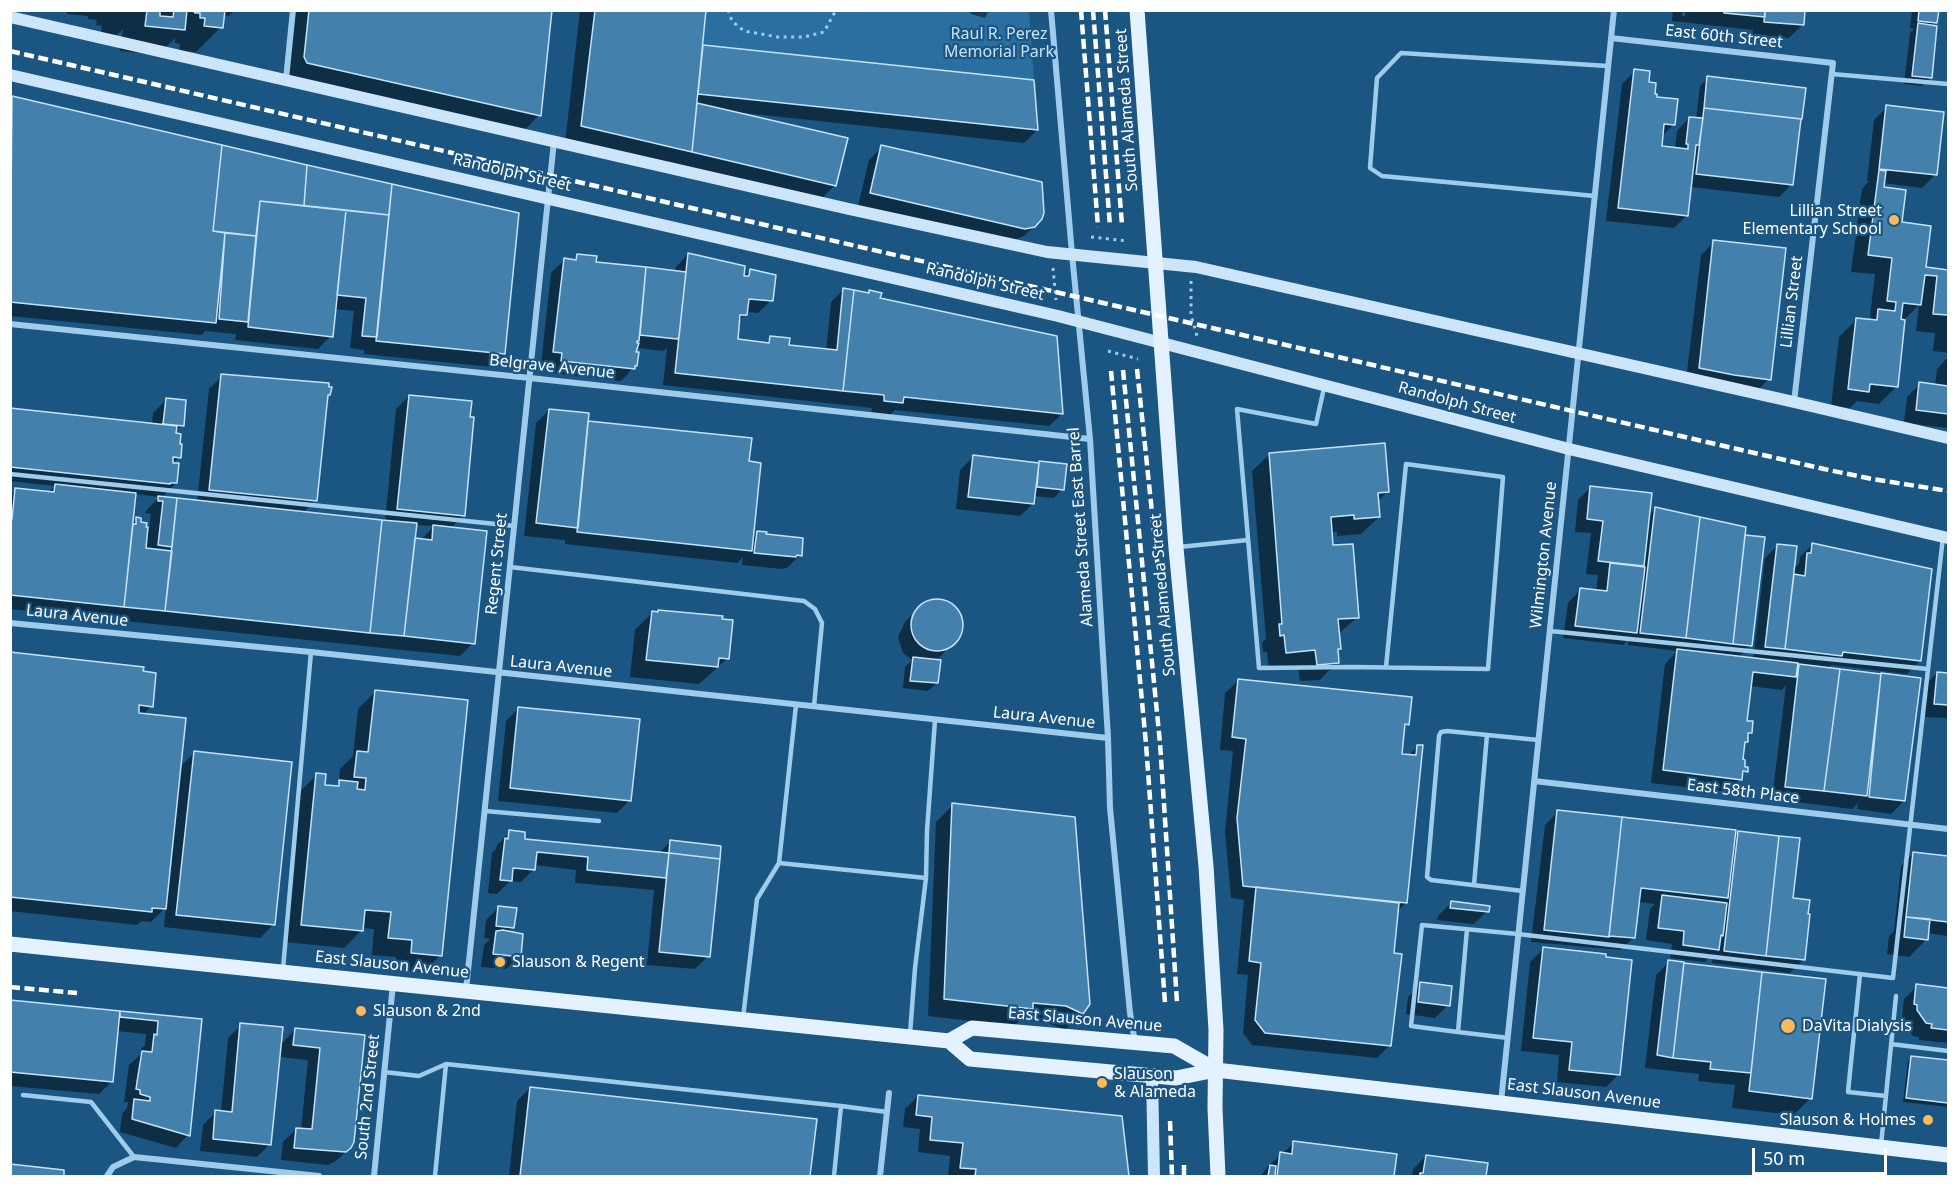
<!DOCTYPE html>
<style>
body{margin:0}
#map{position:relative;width:1959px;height:1187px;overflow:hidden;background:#1b5683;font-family:"Noto Sans",sans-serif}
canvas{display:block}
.frame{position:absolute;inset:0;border:12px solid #fff;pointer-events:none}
.scale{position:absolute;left:1752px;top:1148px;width:135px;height:27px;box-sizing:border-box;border:3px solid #fff;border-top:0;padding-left:8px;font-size:18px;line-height:21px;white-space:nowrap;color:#fff;-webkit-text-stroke:4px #1b5683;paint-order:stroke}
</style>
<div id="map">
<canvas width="1959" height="1187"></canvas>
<div class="frame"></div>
<div class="scale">50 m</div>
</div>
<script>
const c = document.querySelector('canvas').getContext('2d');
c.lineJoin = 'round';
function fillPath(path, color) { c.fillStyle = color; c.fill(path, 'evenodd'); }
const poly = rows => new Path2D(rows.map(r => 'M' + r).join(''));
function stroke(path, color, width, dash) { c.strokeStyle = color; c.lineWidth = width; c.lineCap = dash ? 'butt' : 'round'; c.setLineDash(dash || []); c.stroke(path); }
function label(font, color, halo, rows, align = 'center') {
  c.font = font + ' "Noto Sans",sans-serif'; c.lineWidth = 4.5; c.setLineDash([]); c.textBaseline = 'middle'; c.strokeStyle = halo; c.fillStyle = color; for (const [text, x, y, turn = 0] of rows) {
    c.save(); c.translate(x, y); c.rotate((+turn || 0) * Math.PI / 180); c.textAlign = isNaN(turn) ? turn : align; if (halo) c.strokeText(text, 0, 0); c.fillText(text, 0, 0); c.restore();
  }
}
fillPath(poly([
 [706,11,1029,11,1034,80,703,45]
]), '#2a6fa0');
fillPath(poly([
 [67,10,235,10,229,16,223,15,221,27,196,52,179,51,180,44,175,43,175,38,158,55,120,51,123,29,117,35,101,33,102,26,96,25,97,20,88,19,88,16,67,14],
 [294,10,550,10,539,115,522,133,287,75],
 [580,10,705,10,701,46,1033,81,1037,130,1024,143,744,113,744,115,835,185,822,198,565,143],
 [971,10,989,10,985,18,971,14],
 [1673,10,1683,10,1682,16,1685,16,1686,10,1804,10,1802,25,1789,38,1752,34,1753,30,1672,21],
 [1912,10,1937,10,1936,22,1931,26,1930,77,1922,86,1904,84,1910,33,1914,29,1910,28],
 [1635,71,1647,83,1653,95,1674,124,1661,137,1660,147,1675,149,1677,131,1689,118,1696,119,1700,86,1708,78,1801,119,1792,184,1779,197,1690,187,1687,215,1674,228,1606,221,1622,84],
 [13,98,516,213,504,354,491,367,364,354,364,350,350,348,354,311,334,309,331,336,318,349,235,340,236,334,205,331,202,335,10,316,10,100],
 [1887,107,1935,175,1922,188,1883,183,1882,189,1924,268,1945,270,1948,266,1948,353,1933,351,1935,333,1916,331,1919,305,1904,320,1896,387,1879,404,1857,401,1850,408,1831,406,1839,337,1856,320,1869,321,1872,318,1870,317,1875,274,1851,272,1862,189,1869,181,1867,181,1874,120],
 [882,147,1038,223,1024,236,1011,241,858,206,869,160],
 [1714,242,1769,379,1756,392,1686,380,1701,255],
 [688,254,742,278,750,271,774,276,771,300,758,313,746,312,738,323,736,340,765,344,771,338,787,346,826,351,831,302,844,289,867,295,870,292,879,299,1062,414,1049,426,895,410,889,416,871,414,872,408,663,385,667,348,663,351,637,348,635,350,636,365,621,381,549,373,550,366,541,365,551,273,564,260,572,261,577,256,595,263,675,272,676,267],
 [1948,357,1948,428,1904,423,1907,397,1920,384,1935,386,1937,369],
 [222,376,329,394,326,397,315,500,303,513,385,522,396,409,409,396,464,515,450,529,473,643,460,656,10,609,10,495,16,490,48,493,55,486,10,481,10,410,152,425,153,413,166,400,182,425,175,432,179,457,172,464,176,483,161,498,197,502,209,389],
 [135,494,159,497,146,511,145,513,151,514,149,529,144,528,137,519,132,524],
 [415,525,434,526,421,540,414,539],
 [549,410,586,422,748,463,751,538,757,532,800,555,787,568,782,569,742,565,743,557,737,563,565,544,565,540,524,536,536,423],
 [1270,454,1388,491,1377,502,1379,517,1361,534,1337,536,1337,532,1331,532,1332,547,1358,617,1338,634,1337,662,1320,680,1300,681,1298,667,1269,670,1267,652,1263,652,1262,643,1266,639,1252,471],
 [973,457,1038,464,1062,489,1054,498,1034,496,1033,504,1020,516,956,509,960,470],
 [1591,487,1649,515,1655,508,1751,645,1738,658,1753,660,1765,558,1778,545,1793,570,1799,563,1800,557,1813,544,1920,661,1907,674,1831,665,1827,669,1919,679,1904,801,1891,814,1857,809,1858,803,1852,809,1772,799,1786,685,1782,690,1750,686,1746,722,1750,733,1744,744,1742,761,1743,768,1746,771,1728,792,1651,783,1665,664,1677,651,1628,645,1629,639,1623,645,1563,638,1568,603,1580,590,1596,592,1598,575,1586,574,1591,533,1575,532,1578,500],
 [940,600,954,607,961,620,960,635,941,656,932,661,937,683,928,691,903,688,905,667,912,660,903,653,898,637,905,622,918,608,925,603],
 [659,611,721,620,728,658,699,684,630,677,635,630,652,613],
 [10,654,151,706,143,715,179,768,194,753,273,925,260,938,164,927,166,907,151,922,142,921,137,925,10,911],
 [1937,673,1948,674,1948,718,1922,717,1924,686],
 [1238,681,1408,724,1403,729,1400,755,1408,756,1418,746,1406,903,1397,911,1392,954,1390,1045,1377,1058,1252,1045,1243,1033,1248,975,1237,974,1244,900,1231,898,1225,832,1233,751,1220,750,1225,693],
 [375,692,441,955,423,972,395,970,396,957,372,955,374,929,361,928,361,931,344,948,284,942,299,792,317,775,323,786,335,787,339,783,340,769,353,756,358,709],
 [519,708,630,800,617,813,498,801,506,721],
 [953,805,1082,1013,1065,1030,1048,1023,1020,1020,1014,1026,928,1016,936,822],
 [1558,812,1733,838,1739,832,1791,900,1803,960,1790,973,1712,963,1713,954,1705,962,1670,958,1672,944,1646,940,1650,909,1655,904,1638,902,1634,937,1621,950,1531,942,1545,825],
 [510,832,523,841,658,854,670,842,708,956,695,969,647,965,654,890,575,883,576,870,534,865,534,869,521,882,510,881,497,894,488,893,492,853,496,849,497,845],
 [1914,853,1948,857,1948,936,1927,933,1926,940,1909,957,1887,954,1889,936,1894,931,1901,866],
 [1451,903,1487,911,1474,924,1437,920,1438,916],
 [499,907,513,927,507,933,519,956,506,969,481,967,484,945,490,939,484,938,486,920],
 [1543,949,1619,1074,1606,1087,1557,1082,1559,1055,1521,1051,1530,962],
 [1669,962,1763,974,1811,1098,1793,1115,1732,1108,1735,1085,1698,1081,1699,1074,1645,1068,1656,975],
 [1421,984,1448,1005,1435,1018,1406,1014,1408,997],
 [1917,986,1948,989,1948,1043,1919,1040,1919,1037,1913,1036,1904,1024,1905,1017,1902,1017,1904,999],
 [10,1002,201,1020,188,1135,176,1148,120,1132,122,1114,127,1108,128,1102,124,1102,129,1065,141,1054,141,1049,145,1045,146,1034,117,1031,112,1081,99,1094,10,1086],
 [241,1025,280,1045,296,1029,363,1037,350,1148,336,1161,328,1165,281,1160,283,1142,296,1129,301,1130,308,1060,279,1057,270,1144,257,1157,200,1151,203,1125,216,1112,221,1112,228,1038],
 [1912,1057,1948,1062,1948,1107,1903,1102,1908,1061],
 [530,1088,815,1121,809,1176,509,1176,517,1101],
 [918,1096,1121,1117,1127,1176,948,1176,950,1156,918,1152,920,1129,903,1127,905,1109],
 [1294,1143,1395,1155,1392,1176,1261,1176,1267,1167],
 [1426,1156,1486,1164,1484,1176,1412,1176,1413,1169],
 [10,1166,62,1171,63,1176,10,1176]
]), '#0007');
const building = poly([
 [147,10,160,10,160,16,173,17,174,10,187,10,185,30,145,26,147,10],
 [193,10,225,10,223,28,204,26,205,18,200,18,200,13,195,13,193,10],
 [309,10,552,10,541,116,307,63,304,57,309,10],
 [595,10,706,10,692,152,581,126,595,10],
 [1724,10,1765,10,1765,17,1724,13,1724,10],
 [1765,10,1805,10,1804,25,1764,22,1765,10],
 [1919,10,1939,10,1937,23,1918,21,1919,10],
 [1918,23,1937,26,1932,78,1912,76,1918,23],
 [703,45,1034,80,1038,130,698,94,703,45],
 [1634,69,1650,71,1649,82,1656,83,1655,94,1657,94,1657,97,1678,99,1675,125,1664,124,1662,146,1688,149,1688,144,1686,144,1689,117,1703,118,1699,145,1696,145,1688,216,1618,208,1634,69],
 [1707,76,1806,88,1802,119,1704,108,1707,76],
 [12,96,222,145,213,231,225,233,216,323,10,302,12,96],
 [697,103,848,138,836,186,692,152,697,103],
 [1886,105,1944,112,1937,175,1879,169,1886,105],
 [1704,108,1801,119,1793,185,1696,174,1704,108],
 [222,145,307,165,304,206,260,201,256,236,213,231,222,145],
 [881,145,1042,182,1044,213,1042,219,1035,227,1025,229,870,193,881,145],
 [307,165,392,184,389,215,304,206,307,165],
 [1879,170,1886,171,1884,187,1906,190,1902,222,1931,226,1926,267,1948,270,1948,315,1933,314,1937,276,1925,275,1921,305,1903,303,1901,319,1905,320,1898,387,1870,384,1869,392,1848,389,1856,318,1877,320,1878,309,1895,311,1896,302,1887,301,1892,258,1868,255,1879,170],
 [392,184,519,213,505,354,376,341,392,184],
 [260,201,346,210,333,337,248,327,260,201],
 [346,210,389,215,377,337,362,336,366,298,337,295,346,210],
 [225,233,256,236,248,322,219,319,225,233],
 [1713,240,1786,248,1771,380,1734,375,1699,368,1713,240],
 [688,253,745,266,744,276,749,276,750,269,776,275,773,301,749,299,747,315,740,315,738,339,769,343,770,336,790,338,789,345,837,350,843,288,854,290,843,391,675,373,688,253],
 [577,254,597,256,596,262,646,267,639,341,637,341,637,343,639,343,636,352,639,352,637,366,635,366,635,369,561,361,562,353,553,352,564,258,576,260,577,254],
 [646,267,686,272,679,337,677,339,640,335,646,267],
 [854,290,869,293,869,290,882,293,880,298,1057,336,1063,414,904,397,903,403,884,401,884,395,843,391,854,290],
 [221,374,329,383,329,387,332,387,330,395,328,395,317,501,209,490,221,374],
 [1919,382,1948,386,1948,414,1916,410,1919,382],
 [409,395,472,401,470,417,474,417,465,516,397,509,409,395],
 [166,398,186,400,184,426,163,424,166,398],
 [10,408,177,426,176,433,181,434,180,444,182,444,181,458,173,457,173,463,179,463,177,483,170,483,170,484,10,467,10,408],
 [549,409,589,413,578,528,536,523,549,409],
 [588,421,752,438,749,461,761,463,752,551,577,532,588,421],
 [1385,443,1389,492,1378,493,1380,517,1354,519,1354,515,1331,517,1333,545,1353,544,1359,618,1338,619,1341,649,1338,649,1339,663,1317,665,1315,650,1286,653,1284,635,1280,636,1279,624,1282,624,1269,453,1385,443],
 [973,455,1039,463,1034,504,968,497,973,455],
 [1039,461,1067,464,1064,490,1037,487,1039,461],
 [55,484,136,493,124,607,10,595,10,518,12,519,15,488,54,492,55,484],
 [1590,486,1652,493,1644,566,1598,561,1603,521,1587,519,1590,486],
 [158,496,177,498,172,547,158,545,163,501,158,501,158,496],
 [177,498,382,520,370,633,165,611,177,498],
 [1655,507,1700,517,1686,638,1640,633,1655,507],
 [136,517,141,518,141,522,147,523,146,527,148,527,146,548,172,551,165,611,124,607,133,524,136,524,136,517],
 [1700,517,1746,527,1733,644,1686,638,1700,517],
 [382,520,417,523,404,636,370,633,382,520],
 [433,525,487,531,475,644,404,636,415,538,432,540,433,525],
 [757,531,767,532,766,534,803,538,802,556,797,555,796,557,754,553,757,531],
 [1745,535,1765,537,1752,646,1733,644,1745,535],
 [1812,543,1932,569,1921,661,1843,652,1842,656,1785,649,1794,574,1805,576,1807,553,1811,553,1812,543],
 [1777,544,1797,546,1785,649,1765,647,1777,544],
 [1610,563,1645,567,1637,633,1575,626,1580,588,1607,591,1610,563],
 '911 625a26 26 0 1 1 52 0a26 26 0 1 1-52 0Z',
 [658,610,723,616,722,619,733,620,729,659,719,658,718,667,646,660,652,611,658,612,658,610],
 [1677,649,1798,663,1796,677,1753,672,1747,721,1753,721,1752,733,1748,733,1748,742,1745,742,1743,759,1745,760,1745,767,1748,767,1748,772,1743,771,1742,780,1663,770,1677,649],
 [10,652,144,667,143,671,156,673,153,707,139,705,139,713,186,718,166,909,152,908,152,912,10,897,10,652],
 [913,657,941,660,938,683,910,681,913,657],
 [1799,664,1840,669,1824,791,1785,787,1799,664],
 [1840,669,1881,674,1867,796,1824,791,1840,669],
 [1937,672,1948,673,1948,705,1934,704,1937,672],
 [1881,673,1921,678,1905,801,1869,797,1881,673],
 [1238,679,1412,697,1409,725,1405,724,1402,754,1416,755,1417,745,1423,745,1407,903,1243,886,1237,818,1246,739,1232,737,1238,679],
 [375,690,468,700,442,956,411,953,412,940,388,938,391,912,365,910,363,931,301,925,316,773,326,774,325,785,339,786,339,780,358,782,357,789,365,790,366,778,354,777,357,751,368,752,375,690],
 [518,707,640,719,631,801,510,788,518,707],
 [194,751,292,762,275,925,176,915,194,751],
 [952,803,1075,817,1090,1004,1083,1014,1066,1006,1033,1003,1033,1009,944,999,952,803],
 [1557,810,1622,817,1609,937,1544,930,1557,810],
 [1622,817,1736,830,1728,898,1641,888,1635,938,1609,936,1622,817],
 [509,830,525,832,525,839,669,853,666,878,587,870,588,857,537,852,535,870,513,868,512,881,500,880,505,838,508,839,509,830],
 [1738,831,1779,836,1766,956,1724,951,1738,831],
 [1779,836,1800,838,1793,898,1810,900,1808,914,1810,914,1805,960,1766,956,1779,836],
 [670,840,721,846,720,859,669,853,670,840],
 [1913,852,1948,856,1948,922,1906,917,1913,852],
 [669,853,720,859,710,957,659,952,669,853],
 [1256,887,1399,903,1394,953,1402,954,1391,1046,1265,1033,1255,1020,1261,963,1249,961,1256,887],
 [1662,895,1727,903,1723,936,1721,935,1719,950,1683,945,1684,931,1658,928,1662,895],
 [1451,901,1490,906,1489,912,1450,908,1451,901],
 [498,906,517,908,514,928,496,926,498,906],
 [1906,917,1930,919,1928,940,1904,937,1906,917],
 [503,930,523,934,521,957,493,954,496,931,503,930],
 [1543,947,1606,954,1606,957,1632,960,1620,1075,1569,1070,1572,1042,1533,1038,1543,947],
 [1668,960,1684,962,1673,1058,1657,1055,1668,960],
 [1684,963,1762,972,1751,1073,1710,1069,1711,1062,1673,1058,1684,963],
 [1762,972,1826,979,1812,1099,1749,1091,1762,972],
 [1420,982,1452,986,1450,1006,1418,1002,1420,982],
 [1916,984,1948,988,1948,1030,1931,1028,1932,1024,1926,1023,1917,1010,1917,1005,1914,1004,1916,984],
 [10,1000,120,1011,113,1082,10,1072,10,1000],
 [120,1011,202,1019,190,1136,132,1119,134,1099,150,1101,150,1097,140,1094,140,1090,136,1089,137,1082,142,1051,152,1052,154,1034,157,1035,158,1021,120,1017,120,1011],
 [240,1023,283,1027,271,1145,213,1139,215,1110,232,1112,240,1023],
 [295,1028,365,1035,354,1142,351,1148,346,1152,294,1148,296,1128,312,1129,320,1048,293,1045,295,1028],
 [1911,1056,1948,1060,1948,1103,1906,1098,1911,1056],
 [530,1087,817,1119,810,1176,520,1176,530,1087],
 [918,1095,1122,1116,1129,1176,975,1176,976,1169,960,1168,963,1143,930,1140,932,1117,916,1115,918,1095],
 [1293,1141,1397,1154,1394,1176,1277,1176,1280,1152,1292,1154,1293,1141],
 [1426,1155,1488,1163,1486,1176,1420,1176,1420,1173,1423,1173,1426,1155],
 [10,1164,64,1170,64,1176,10,1176,10,1164],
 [1270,1165,1276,1166,1275,1176,1268,1176,1270,1165]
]);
fillPath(building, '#4380ac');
stroke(building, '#c5e3f8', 1.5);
stroke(poly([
 [728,10,732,21,744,31,778,37,804,37,824,32,836,10],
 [1091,237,1128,241],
 [1053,268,1056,300],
 [1191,281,1191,315,1197,336],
 [1108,351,1138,359]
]), '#a0cceb', 3, [3, 4.5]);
stroke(poly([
 [1832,74,1948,84],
 [1595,196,1382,176,1370,168,1377,78,1401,53,1608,66],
 [1324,388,1316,424,1237,409,1259,668,1354,667,1488,669,1503,477,1406,464,1386,667],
 [10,474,515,526],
 [1179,547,1248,540],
 [510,567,804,601,815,609,822,623,814,706],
 [1550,631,1928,669],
 [485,811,599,821],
 [779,863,796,705],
 [1474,885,1487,735],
 [1523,891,1431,880,1427,877,1439,736,1441,732,1447,731,1538,740],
 [1467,929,1458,1032,1508,1038],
 [283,969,311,652],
 [1860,974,1848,1092,1886,1096],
 [743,1018,757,899,779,863,926,878],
 [1458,1032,1411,1026,1422,925,1518,934,1893,978,1943,537],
 [910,1034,915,968,926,878,927,831,935,720],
 [1891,1044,1948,1051],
 [384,1072,419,1076,446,1064,841,1106,834,1176],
 [23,1095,91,1102,134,1157],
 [841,1106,887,1112],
 [1881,1145,1896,996],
 [435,1176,446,1064]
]), '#a0cceb', 4.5);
stroke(poly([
 [1051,10,1072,254,1090,439,1108,738,1110,808,1130,1013,1135,1042],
 [1611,38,1833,63,1794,402],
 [286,79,293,10],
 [10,324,530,378,1090,439],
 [10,623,311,652,1108,738],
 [1534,781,1948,829],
 [466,990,554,141],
 [1501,1102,1614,10],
 [107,1176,113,1167,134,1157,319,1176],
 [374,1176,393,984],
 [880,1176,889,1093]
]), '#a0cceb', 6);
stroke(poly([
 [10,17,849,209,1047,252,1196,267,1794,402,1948,438],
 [10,75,1058,316,1569,449,1948,538],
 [1152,1076,1154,1176]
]), '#cce5f8', 12);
stroke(poly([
 [1137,10,1176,548,1206,866,1216,1030,1215,1108,1218,1176],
 [10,944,949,1041,972,1028,1174,1046,1216,1070],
 [949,1041,970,1059,1176,1078,1216,1070,1948,1155]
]), '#e4f2ff', 15);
stroke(poly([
 [1081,10,1098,227],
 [1093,10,1110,226],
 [1105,10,1122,225],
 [10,51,1824,469,1872,479,1948,491],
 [1137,369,1162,608],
 [1123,370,1160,743,1177,1002],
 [1111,371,1146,744,1165,1003],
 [10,987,77,993],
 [1170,1121,1172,1176],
 [1184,1165,1184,1176]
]), '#fff', 4.5, [10, 4.5]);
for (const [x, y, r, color] of [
 [1894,220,6,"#fdb95c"],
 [500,962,6,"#fdb95c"],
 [361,1011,6,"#fdb95c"],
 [1788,1026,8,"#fdb95c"],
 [1102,1083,6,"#fdb95c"],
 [1928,1120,6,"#fdb95c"]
]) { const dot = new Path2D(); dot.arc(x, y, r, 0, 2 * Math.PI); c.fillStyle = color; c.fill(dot); stroke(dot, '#1b5683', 2); }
label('16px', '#c5e3f8', '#1b5683', [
 ["Raul R. Perez",999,34],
 ["Memorial Park",999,52]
]);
label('16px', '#fff', '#1b5683', [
 ["East 60th Street",1724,37,6],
 ["South Alameda Street",1127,110,-94],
 ["Randolph Street",512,173,13],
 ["Randolph Street",985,282,13],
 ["Lillian Street",1792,302,-83],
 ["Belgrave Avenue",552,367,6],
 ["Randolph Street",1457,403,15],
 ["Alameda Street East Barrel",1081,527,-94],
 ["Wilmington Avenue",1544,555,-84],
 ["Regent Street",497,564,-84],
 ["South Alameda Street",1163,595,-95],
 ["Laura Avenue",77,616,6],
 ["Laura Avenue",561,667,6],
 ["Laura Avenue",1044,718,6],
 ["East 58th Place",1743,792,7],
 ["East Slauson Avenue",392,965,6],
 ["East Slauson Avenue",1085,1020,5],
 ["East Slauson Avenue",1584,1094,7],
 ["South 2nd Street",368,1097,-84]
]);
label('16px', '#fff', '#1b5683', [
 ["Lillian Street",1882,211,"right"],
 ["Elementary School",1882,229,"right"],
 ["Slauson & Regent",512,962],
 ["Slauson & 2nd",373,1011],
 ["DaVita Dialysis",1802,1026],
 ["Slauson",1114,1074],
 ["& Alameda",1114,1092],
 ["Slauson & Holmes",1916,1120,"right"]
], 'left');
</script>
